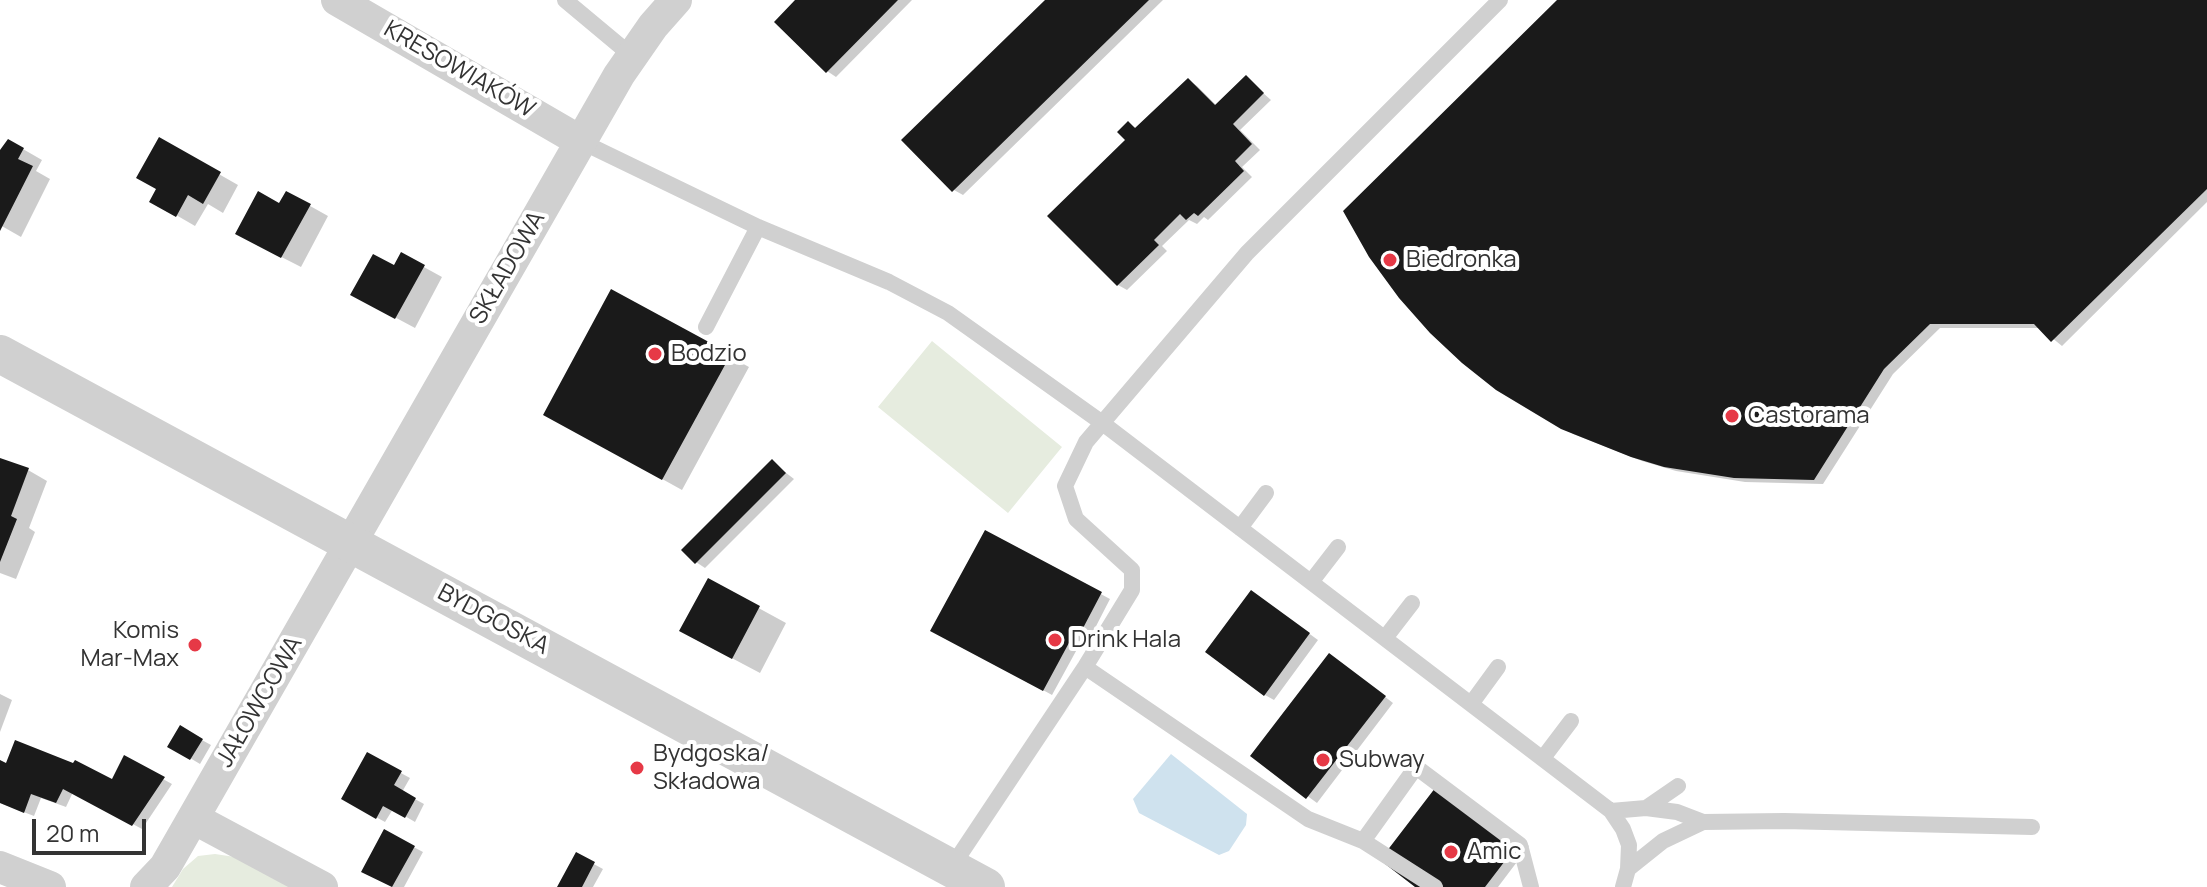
<!DOCTYPE html>
<meta charset="utf-8">
<style>
body{margin:0}
#map{position:relative;width:2207px;height:887px;overflow:hidden;background:#fff;font-family:Manrope,sans-serif}
canvas{display:block}
.scale{position:absolute;left:32px;top:819px;width:114px;height:36px;box-sizing:border-box;border:4px solid #333;border-top:0;padding-left:10px;font-size:24px;line-height:28px;white-space:nowrap;color:#333;-webkit-text-stroke:6px #fff;paint-order:stroke}
</style>
<div id="map">
<canvas width="2207" height="887"></canvas>
<div class="scale">20 m</div>
</div>
<script>
const c = document.querySelector('canvas').getContext('2d');
c.lineJoin = 'round';
function fillPath(path, color) { c.fillStyle = color; c.fill(path, 'evenodd'); }
const poly = rows => new Path2D(rows.map(r => 'M' + r).join(''));
function stroke(path, color, width, dash) { c.strokeStyle = color; c.lineWidth = width; c.lineCap = dash ? 'butt' : 'round'; c.setLineDash(dash || []); c.stroke(path); }
function label(font, color, halo, rows, align = 'center') {
  c.font = font + ' Manrope,sans-serif'; c.lineWidth = 8; c.setLineDash([]); c.textBaseline = 'middle'; c.strokeStyle = halo; c.fillStyle = color; for (const [text, x, y, turn = 0] of rows) {
    c.save(); c.translate(x, y); c.rotate((+turn || 0) * Math.PI / 180); c.textAlign = isNaN(turn) ? turn : align; if (halo) c.strokeText(text, 0, 0); c.fillText(text, 0, 0); c.restore();
  }
}
fillPath(poly([
 [932,341,1062,447,1008,513,878,407],
 [215,854,235,857,290,887,172,887,183,869,198,856]
]), '#e6ecdf');
fillPath(poly([
 [1171,754,1247,814,1246,825,1229,851,1219,855,1139,813,1133,799]
]), '#cfe2ee');
fillPath(poly([
 [798,0,912,0,836,77,827,71],
 [1048,0,1163,0,963,195,954,190],
 [1560,0,2207,0,2207,202,2062,346,2040,328,1940,328,1893,374,1823,484,1745,482,1676,471,1642,461,1573,434,1498,389],
 [1246,78,1271,100,1240,130,1260,150,1242,167,1252,177,1208,220,1204,217,1197,224,1189,220,1162,246,1167,251,1127,290,1118,285,1050,216,1128,140,1128,124,1138,129,1188,80,1197,86,1217,106],
 [159,140,238,185,223,213,208,204,195,226,152,201,159,188],
 [9,141,42,160,36,171,50,179,21,237,0,225,0,152],
 [287,193,328,216,301,267,256,244],
 [402,255,442,277,415,328,372,305],
 [612,292,749,367,682,490,545,414],
 [0,460,28,470,47,481,29,528,35,532,16,579,0,573],
 [772,462,794,479,705,568,696,562],
 [986,532,1110,599,1092,634,1087,631,1052,695,933,630],
 [709,581,786,623,760,673,709,646],
 [1260,598,1318,640,1274,700,1265,695],
 [1339,661,1393,703,1317,803,1253,756],
 [0,694,12,700,0,732],
 [180,728,211,745,200,764,170,746],
 [368,755,410,778,402,792,424,804,415,822,393,809,385,822,343,799],
 [125,758,172,784,142,829,73,792,66,807,41,798,34,816,0,803,0,763,112,782],
 [1451,787,1529,846,1498,887,1419,887],
 [385,832,423,852,404,887,392,887,363,871],
 [577,855,603,869,593,887,559,887]
]), '#0003');
fillPath(poly([
 [795,0,898,0,826,73,774,22],
 [1045,0,1149,0,952,192,901,140],
 [1557,0,2207,0,2207,189,2051,342,2034,324,1930,324,1884,369,1814,480,1734,478,1664,467,1631,457,1561,429,1496,390,1462,363,1430,333,1399,298,1369,257,1343,211],
 [1246,75,1264,93,1233,124,1252,144,1235,161,1244,171,1198,216,1194,213,1186,220,1180,214,1154,240,1159,245,1117,286,1047,216,1125,140,1117,132,1128,121,1135,128,1188,78,1215,105],
 [159,137,221,172,203,204,188,195,176,217,149,202,156,189,136,178],
 [8,139,24,148,18,159,33,166,0,231,0,150],
 [258,191,279,203,286,191,311,204,281,258,235,234],
 [401,252,425,265,395,319,350,295,373,254,394,265],
 [611,289,731,354,662,480,543,415],
 [0,458,29,468,11,516,17,519,0,562],
 [772,459,786,473,695,564,681,550],
 [985,530,1102,592,1082,630,1077,628,1043,691,930,631],
 [708,578,760,606,732,659,679,631],
 [1251,590,1310,633,1264,696,1205,652],
 [1329,653,1386,696,1306,799,1250,756],
 [180,725,203,739,190,760,167,747],
 [15,740,73,763,75,760,112,779,124,755,165,777,132,826,63,789,56,803,31,794,24,813,0,803,0,760,6,763],
 [367,752,402,771,394,785,416,798,405,818,383,806,376,819,341,799],
 [1442,779,1521,840,1485,887,1415,887,1380,860],
 [384,829,415,846,392,887,361,872],
 [576,852,595,862,582,887,557,887]
]), '#1a1a1a');
stroke(poly([
 [565,0,632,56],
 [580,141,758,227,889,282,948,313,1101,422,1611,811,1623,829,1629,845,1628,869,1623,887],
 [706,327,758,227],
 [1240,528,1266,493],
 [1311,582,1338,547],
 [1385,638,1412,603],
 [1085,667,1308,819,1363,841,1435,887],
 [1471,704,1498,667],
 [1543,758,1571,721],
 [1646,808,1677,812,1703,822,1784,821,2032,827],
 [1611,811,1646,808,1678,786],
 [1363,841,1416,767,1520,845,1531,887],
 [951,868,1085,667,1132,590,1132,570,1076,519,1065,486,1086,442,1247,253,1500,0],
 [1628,869,1663,841,1703,822]
]), '#d0d0d0', 16);
stroke(poly([
 [337,0,580,141],
 [193,818,322,887],
 [0,867,50,887],
 [146,887,165,867,619,75,653,26,676,0]
]), '#d0d0d0', 32);
stroke(poly([
 [0,354,986,887]
]), '#d0d0d0', 38);
for (const [x, y, r, color] of [
 [1390,260,8,"#e63946"],
 [655,354,8,"#e63946"],
 [1732,416,8,"#e63946"],
 [1055,640,8,"#e63946"],
 [195,645,8,"#e63946"],
 [1323,760,8,"#e63946"],
 [637,768,8,"#e63946"],
 [1451,852,8,"#e63946"]
]) { const dot = new Path2D(); dot.arc(x, y, r, 0, 2 * Math.PI); c.fillStyle = color; c.fill(dot); stroke(dot, '#fff', 3); }
label('24px', '#333', '#fff', [
 ["KRESOWIAKÓW",459,70,30],
 ["SKŁADOWA",508,268,-60],
 ["BYDGOSKA",493,620,28],
 ["JAŁOWCOWA",260,702,-60]
]);
label('24px', '#333', '#fff', [
 ["Biedronka",1406,260],
 ["Bodzio",671,354],
 ["Castorama",1748,416],
 ["Komis",179,631,"right"],
 ["Mar-Max",179,659,"right"],
 ["Drink Hala",1071,640],
 ["Bydgoska/",653,754],
 ["Składowa",653,782],
 ["Subway",1339,760],
 ["Amic",1467,852]
], 'left');
</script>
